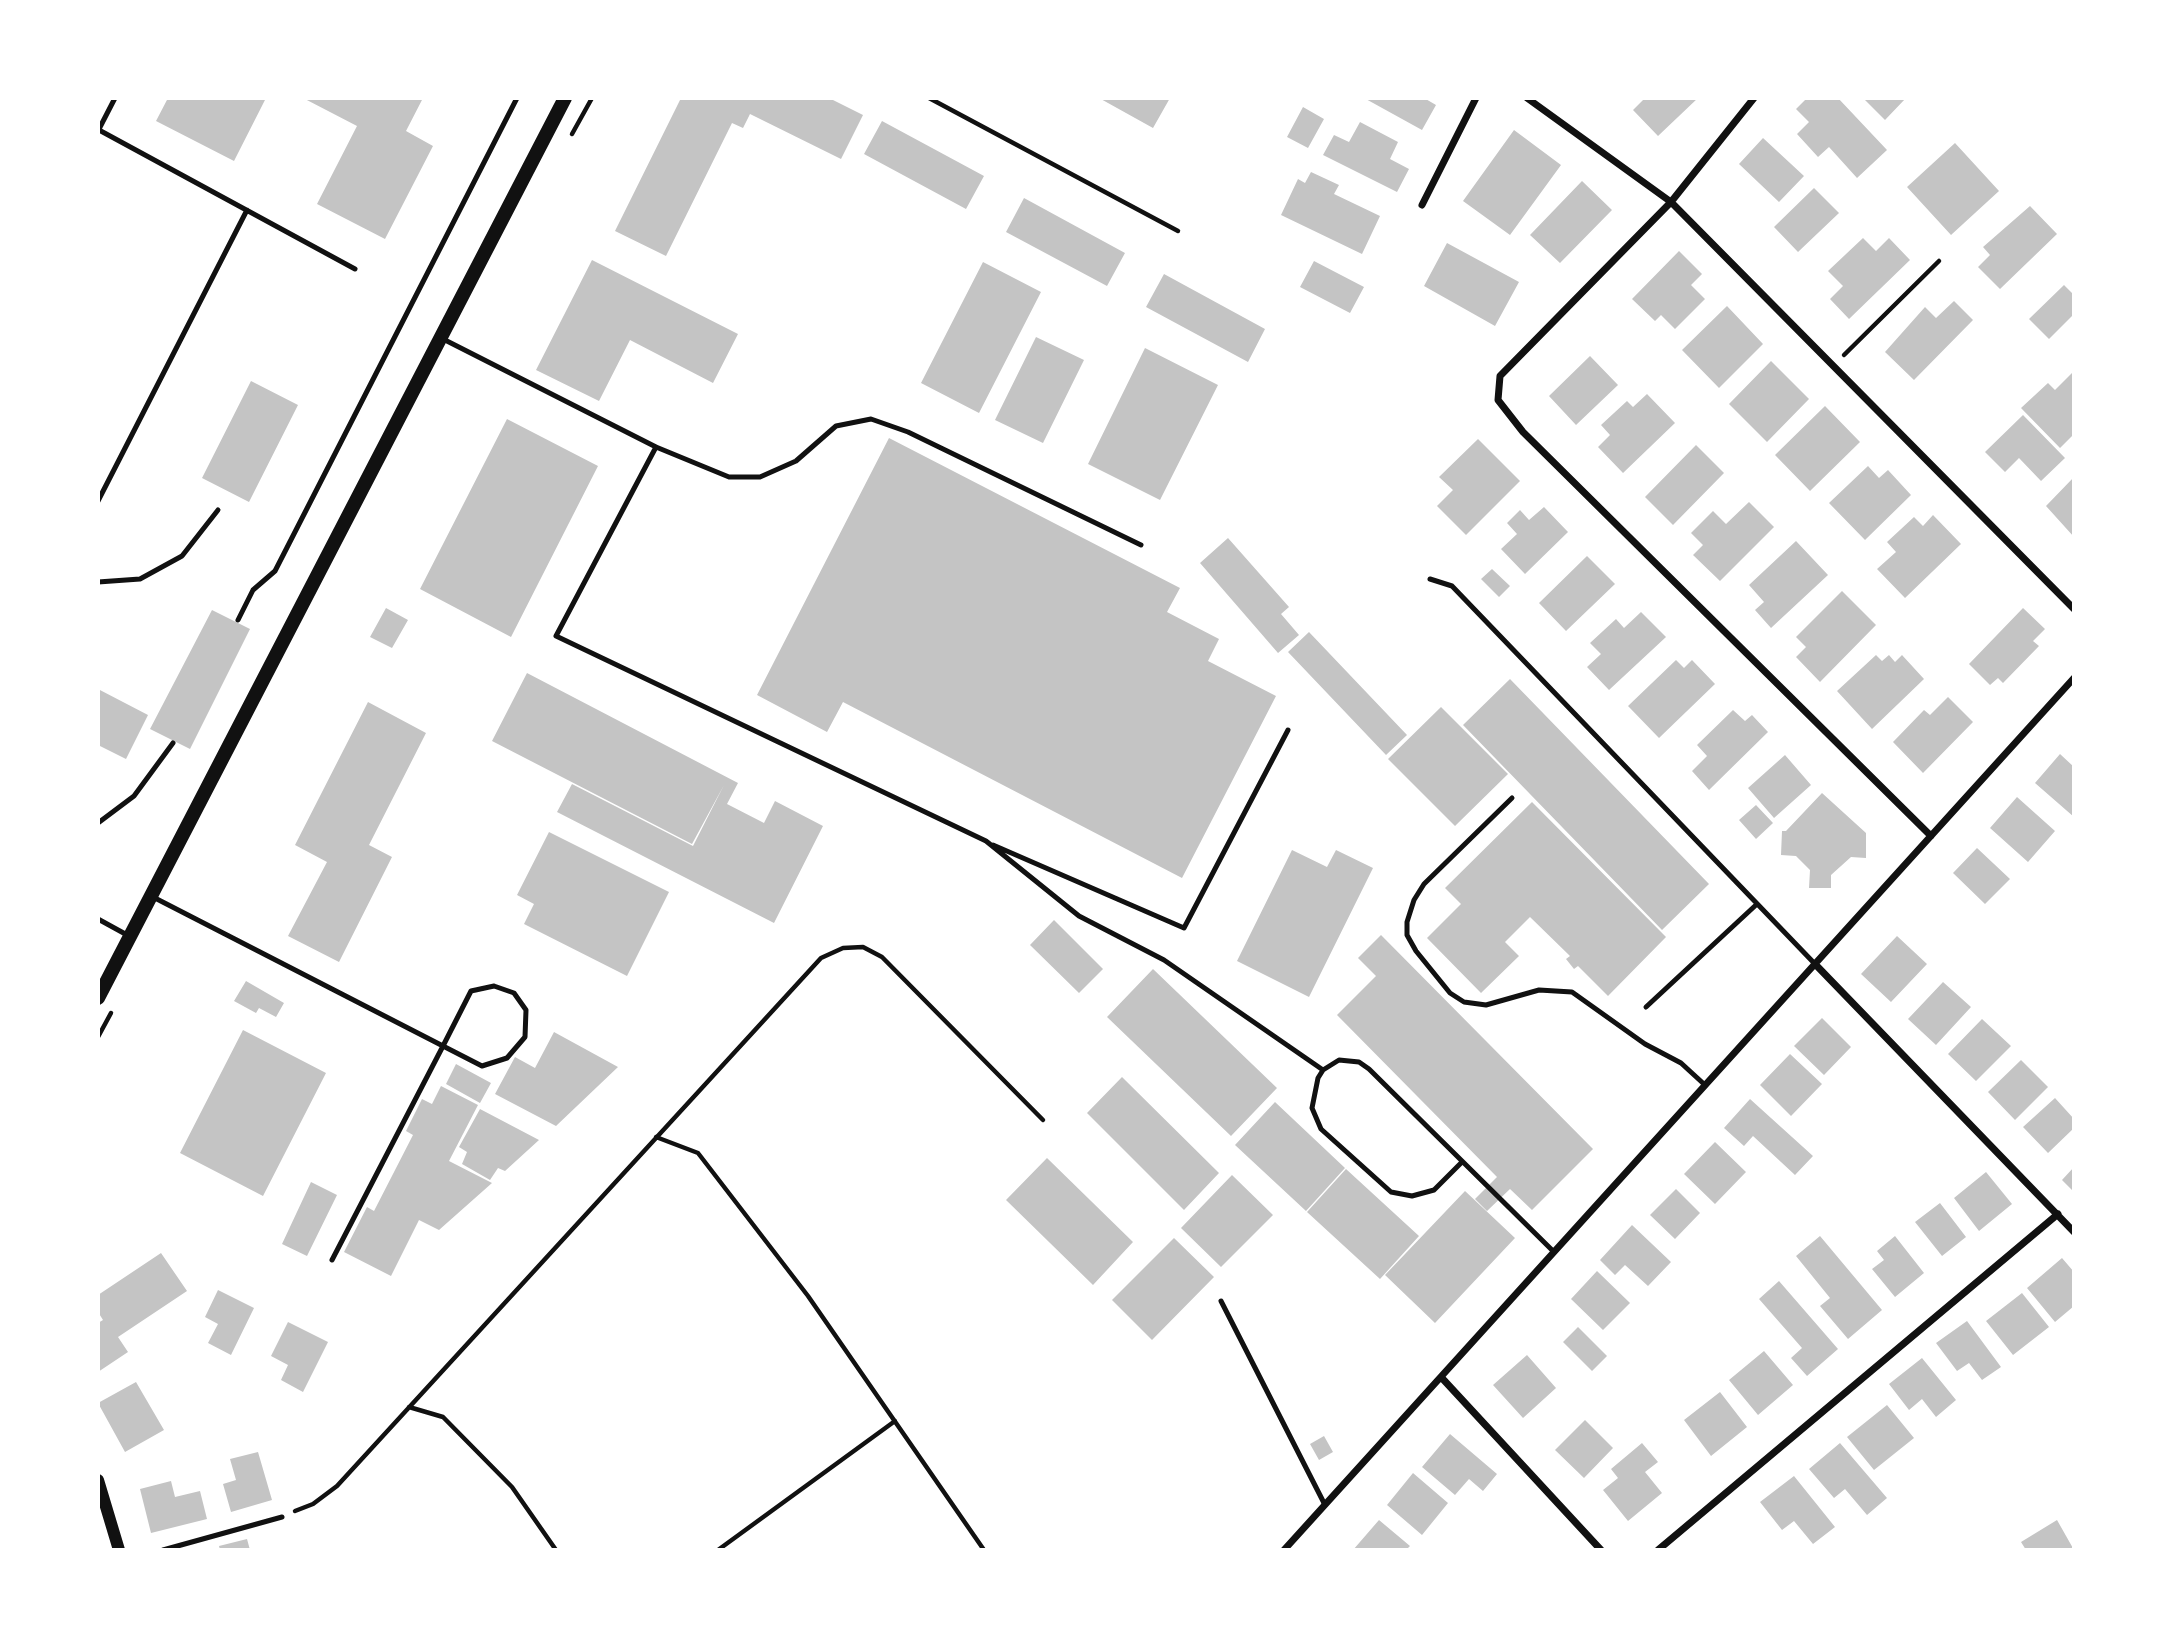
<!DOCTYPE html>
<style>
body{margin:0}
#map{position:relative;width:2172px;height:1648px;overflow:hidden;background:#fff;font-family:Rubik,sans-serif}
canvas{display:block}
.frame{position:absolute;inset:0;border:100px solid #fff;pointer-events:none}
</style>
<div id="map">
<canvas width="2172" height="1648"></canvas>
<div class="frame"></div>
</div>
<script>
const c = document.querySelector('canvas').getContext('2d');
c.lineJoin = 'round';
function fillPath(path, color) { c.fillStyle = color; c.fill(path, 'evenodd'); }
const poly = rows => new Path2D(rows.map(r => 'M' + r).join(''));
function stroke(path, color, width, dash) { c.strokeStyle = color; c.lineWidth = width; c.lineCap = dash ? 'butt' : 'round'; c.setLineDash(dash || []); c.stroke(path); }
fillPath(poly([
 [168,98,266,98,234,161,156,121],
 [303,98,423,98,406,131,433,146,385,239,317,204,357,126],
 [681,98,829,98,863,115,841,159,750,114,743,128,732,123,666,256,615,231],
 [1099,98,1170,98,1153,128],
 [1364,98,1424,98,1436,105,1422,130],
 [1645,98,1698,98,1658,136,1633,110],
 [1807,98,1838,98,1887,150,1857,178,1829,147,1818,157,1797,134,1809,122,1796,109],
 [1863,98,1906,98,1885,120],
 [1303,107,1324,119,1308,148,1287,137],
 [882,121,984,176,966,209,864,154],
 [1360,122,1398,142,1390,159,1409,169,1397,192,1323,155,1334,135,1349,142],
 [1514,130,1561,165,1510,235,1463,201],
 [1763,138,1804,176,1779,202,1739,164],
 [1955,143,1999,191,1951,235,1907,187],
 [1311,172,1339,185,1334,194,1380,216,1362,254,1281,215,1298,179,1305,183],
 [1582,181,1612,210,1560,263,1530,235],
 [1814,188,1839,213,1798,252,1774,227],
 [1024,198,1125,253,1107,286,1006,232],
 [2030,206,2057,234,2000,289,1978,267,1990,255,1983,247],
 [1863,238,1876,251,1889,238,1910,260,1849,319,1830,299,1843,286,1828,271],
 [1447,243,1519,282,1495,326,1424,286],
 [1679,251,1702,274,1691,285,1705,299,1675,329,1661,315,1655,321,1632,299],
 [592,260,738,334,713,383,630,340,599,401,536,370],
 [1314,261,1364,287,1350,313,1300,287],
 [983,262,1041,292,979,413,921,383],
 [1164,274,1265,329,1248,362,1146,307],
 [2064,285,2074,295,2074,314,2049,339,2029,319],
 [1954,301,1973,320,1914,380,1885,352,1925,307,1936,318],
 [1727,306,1763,344,1719,388,1682,350],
 [1036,337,1084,360,1043,443,995,420],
 [1145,348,1218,385,1160,500,1088,464],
 [1590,356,1618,385,1576,425,1549,396],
 [1771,361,1809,399,1767,442,1729,404],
 [2074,371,2074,434,2060,448,2021,408,2048,383,2055,390],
 [251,381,298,405,249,502,202,478],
 [1647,394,1675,423,1623,473,1598,447,1610,435,1601,425,1627,401,1633,407],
 [1825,406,1860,442,1810,491,1775,455],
 [2023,415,2065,458,2041,481,2019,458,2005,472,1985,452],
 [507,419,598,466,511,637,420,589],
 [889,438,1180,588,1167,612,1219,639,1208,661,1276,696,1182,878,843,702,827,732,757,695],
 [1478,439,1520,481,1466,535,1437,506,1453,490,1439,477],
 [1696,445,1724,473,1673,525,1645,497],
 [1868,466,1879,478,1888,470,1911,495,1865,540,1829,503],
 [2074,477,2074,537,2046,506],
 [1749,502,1774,527,1720,581,1693,555,1703,545,1691,533,1713,511,1726,524],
 [1544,507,1568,532,1525,574,1501,549,1517,534,1507,523,1520,510,1529,520],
 [1933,515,1961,544,1905,598,1877,569,1896,552,1887,542,1914,517,1923,526],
 [1228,538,1289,607,1281,614,1299,635,1278,653,1200,563],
 [1796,541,1828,575,1771,628,1755,610,1764,602,1749,585],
 [1587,556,1615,584,1566,631,1539,603],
 [1492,569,1510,586,1499,597,1481,579],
 [1842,591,1876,625,1820,682,1796,657,1806,647,1796,637],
 [386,608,408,620,392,648,370,637],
 [2023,608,2045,629,2033,641,2039,646,2003,683,1998,678,1990,685,1969,664],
 [212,610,250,629,190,749,150,729],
 [1641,612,1666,637,1609,690,1587,667,1601,654,1590,643,1616,619,1624,628],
 [1309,632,1407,735,1386,755,1288,652],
 [1876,655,1882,661,1889,655,1895,662,1902,655,1924,679,1872,729,1837,691],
 [1676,660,1684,668,1692,660,1715,684,1659,738,1628,706],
 [527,673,738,783,727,804,764,823,775,801,823,826,774,923,557,812,572,784,693,846,724,785,692,844,492,741],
 [1510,679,1709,884,1662,930,1463,725],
 [98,689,148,715,126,759,98,745],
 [1948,697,1973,722,1923,773,1893,742,1924,710,1930,715],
 [368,702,426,733,369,845,392,857,339,962,288,936,327,862,295,845],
 [1441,707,1508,774,1455,826,1388,759],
 [1733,710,1745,721,1752,715,1768,732,1709,790,1692,771,1707,756,1697,745],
 [2060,754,2074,767,2074,817,2035,783],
 [1785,755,1811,785,1774,818,1748,788],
 [1822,793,1866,833,1866,858,1851,857,1831,875,1831,888,1809,888,1810,870,1796,856,1781,855,1782,831,1786,831],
 [2017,797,2055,831,2028,862,1990,828],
 [1532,802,1666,937,1608,996,1578,966,1574,969,1566,959,1570,956,1530,917,1505,942,1519,956,1481,993,1427,938,1461,904,1445,888],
 [1756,805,1773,823,1756,839,1739,820],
 [549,832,669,892,627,976,524,924,534,904,517,895],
 [1977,848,2010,879,1985,904,1953,873],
 [1292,850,1327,867,1336,850,1373,868,1309,997,1237,961],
 [1054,920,1103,969,1079,993,1030,945],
 [1381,935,1593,1149,1532,1210,1510,1189,1487,1211,1475,1199,1497,1177,1337,1015,1376,976,1358,958],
 [1897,936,1927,964,1891,1002,1861,974],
 [1153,969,1277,1088,1231,1136,1107,1017],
 [246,981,284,1003,276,1017,259,1008,256,1013,234,1001],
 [1943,982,1971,1007,1936,1045,1908,1019],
 [1822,1018,1851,1047,1824,1075,1794,1046],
 [1982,1019,2011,1046,1976,1081,1948,1054],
 [243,1030,326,1073,263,1196,180,1153],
 [554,1032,618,1067,556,1126,495,1094,515,1057,535,1068],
 [1790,1054,1822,1084,1791,1116,1760,1085],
 [2021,1060,2048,1087,2015,1120,1988,1092],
 [456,1064,491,1083,480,1103,446,1084],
 [1122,1077,1219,1173,1184,1210,1087,1113],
 [441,1086,478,1105,449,1161,492,1183,439,1230,419,1220,391,1276,344,1252,367,1207,374,1211,413,1135,406,1131,422,1099,432,1104],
 [2055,1098,2074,1119,2074,1128,2048,1153,2023,1127],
 [1750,1099,1813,1156,1795,1175,1753,1136,1744,1146,1724,1128],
 [1275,1102,1345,1168,1306,1211,1235,1145],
 [480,1109,539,1140,505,1171,498,1168,490,1180,462,1164,467,1152,459,1147],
 [1715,1142,1746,1172,1715,1204,1684,1174],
 [1047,1158,1133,1242,1093,1285,1006,1200],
 [2074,1167,2074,1192,2062,1180],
 [1346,1169,1419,1236,1380,1279,1307,1212],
 [1986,1172,2012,1204,1979,1231,1954,1198],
 [1232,1175,1273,1215,1221,1267,1181,1228],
 [311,1182,337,1195,307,1256,282,1244],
 [1676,1189,1700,1213,1675,1239,1650,1215],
 [1465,1191,1515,1238,1435,1323,1385,1275],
 [1940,1203,1966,1237,1942,1256,1915,1222],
 [1632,1225,1671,1262,1648,1286,1625,1265,1615,1275,1600,1260],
 [1820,1236,1882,1310,1848,1339,1820,1306,1830,1298,1796,1256],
 [1895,1236,1924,1273,1895,1297,1872,1269,1884,1260,1877,1251],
 [1174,1238,1214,1277,1152,1340,1112,1300],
 [161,1253,187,1291,118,1337,128,1352,98,1372,98,1323,103,1320,98,1312,98,1295],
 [2062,1258,2074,1272,2074,1306,2055,1322,2027,1288],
 [1597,1271,1630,1303,1603,1330,1571,1299],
 [1779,1281,1838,1349,1807,1376,1791,1358,1802,1348,1759,1299],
 [218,1290,254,1308,231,1355,208,1343,218,1324,205,1317],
 [2022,1293,2049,1327,2013,1355,1986,1321],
 [1967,1321,2001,1367,1982,1380,1969,1363,1957,1371,1936,1343],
 [288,1322,328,1342,303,1392,281,1380,288,1365,271,1356],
 [1578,1327,1607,1356,1592,1371,1563,1342],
 [1764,1351,1793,1385,1758,1415,1729,1380],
 [1527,1355,1556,1388,1523,1418,1493,1385],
 [1922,1358,1956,1400,1936,1417,1922,1399,1909,1410,1889,1384],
 [136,1382,164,1430,125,1452,98,1403],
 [1720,1392,1747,1427,1711,1456,1684,1420],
 [1887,1405,1914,1438,1874,1470,1847,1437],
 [1585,1420,1613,1448,1584,1478,1555,1450],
 [1450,1434,1497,1474,1483,1491,1469,1479,1455,1495,1422,1467],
 [1324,1436,1333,1452,1319,1460,1310,1444],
 [1642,1443,1658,1462,1645,1472,1662,1493,1628,1521,1603,1490,1618,1478,1611,1469],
 [1840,1443,1887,1498,1867,1515,1845,1489,1834,1498,1809,1469],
 [258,1452,272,1500,231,1512,223,1484,236,1480,230,1459],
 [1413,1473,1448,1503,1422,1535,1387,1505],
 [1794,1476,1835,1527,1813,1544,1794,1521,1782,1530,1760,1502],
 [171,1481,175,1497,200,1491,207,1519,151,1533,140,1489],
 [1379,1520,1410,1546,1406,1550,1353,1550],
 [2057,1520,2074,1550,2026,1550,2021,1542],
 [247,1539,250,1550,220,1550,219,1546]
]), '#c4c4c4');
stroke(poly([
 [929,98,1178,231],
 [572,134,592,98],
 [1844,355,1939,261],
 [98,1037,111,1013],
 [656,1137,698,1153,808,1296,984,1550],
 [409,1407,443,1417,512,1487,556,1550],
 [295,1511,313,1504,337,1486,821,958,843,948,863,947,882,957,1043,1120],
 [718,1550,895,1421]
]), '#111', 4.5);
stroke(poly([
 [99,130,355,269],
 [98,131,115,98],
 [441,338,656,447,729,477,760,477,796,461,836,426,871,419,908,432,1141,545],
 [656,447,556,636,986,841,1079,916,1164,960,1323,1070],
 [98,501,247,210],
 [1430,579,1452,586,1815,964],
 [98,582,140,579,182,556,218,510],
 [238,620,253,590,275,571,517,98],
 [1512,798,1424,884,1414,900,1407,922,1407,935,1416,951,1450,993,1464,1002,1486,1005,1539,990,1572,992,1645,1044,1681,1063,1705,1085],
 [98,823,134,796,173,743],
 [993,845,1184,928,1288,730],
 [151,896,443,1046,332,1260],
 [98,919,129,936],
 [494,986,514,993,526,1010,525,1037,507,1058,482,1066,443,1046,471,991,494,986],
 [1646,1007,1757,904],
 [1462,1162,1434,1190,1412,1196,1391,1192,1321,1129,1312,1108,1318,1078,1323,1070,1339,1060,1359,1062,1369,1069,1554,1252],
 [1221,1301,1325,1505],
 [163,1550,282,1517]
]), '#111', 5);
stroke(poly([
 [1527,98,1671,202,2074,609],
 [1754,98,1671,202,1500,376,1498,400,1523,432,1931,836],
 [1422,205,1476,98],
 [1815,964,2074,1232],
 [1441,1377,1601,1550],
 [1284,1550,2074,678],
 [1658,1550,2058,1214]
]), '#111', 7);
stroke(poly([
 [98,1480,119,1550]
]), '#111', 12);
stroke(poly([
 [98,998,565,98]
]), '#111', 14);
</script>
